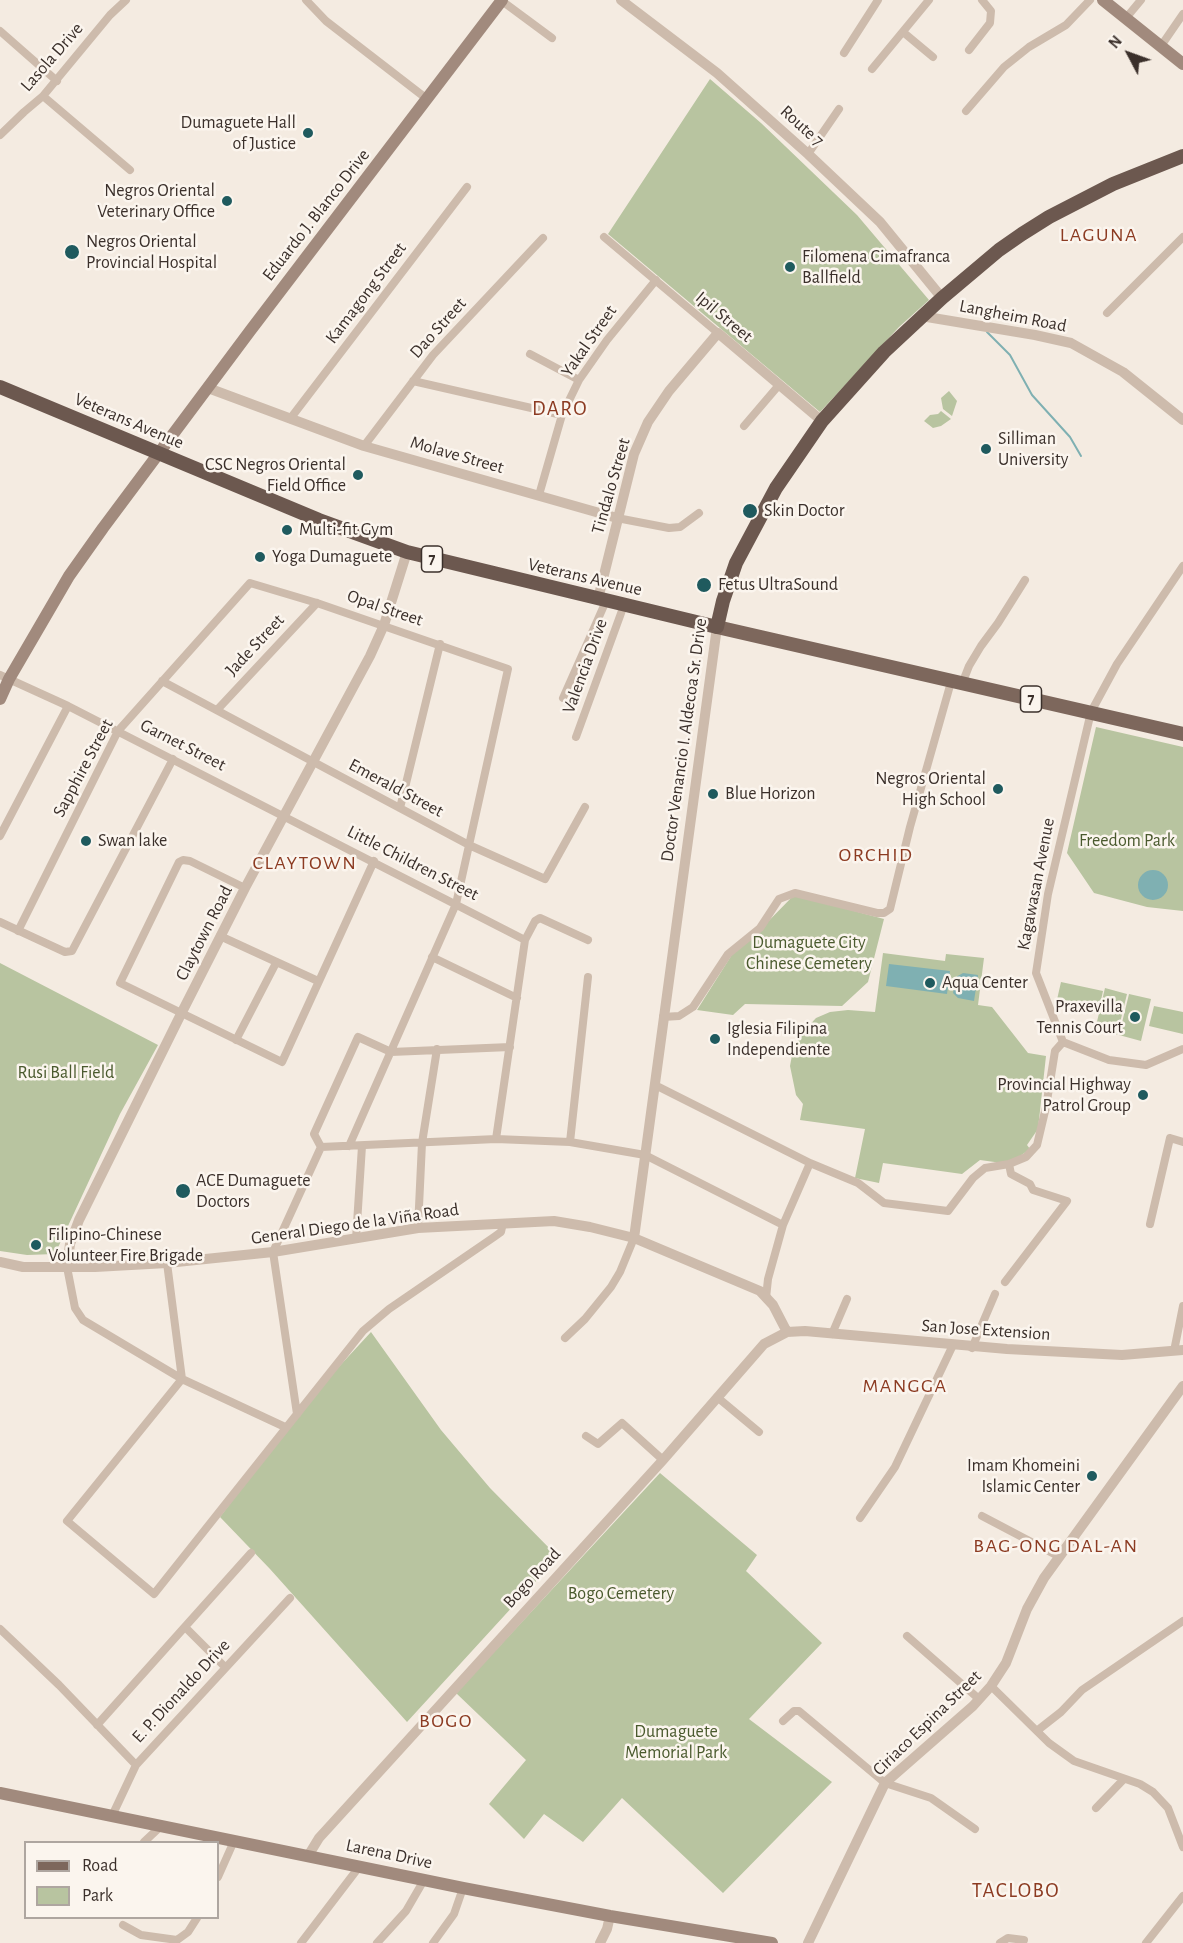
<!DOCTYPE html>
<meta charset="utf-8">
<style>
body{margin:0}
#map{position:relative;width:1183px;height:1943px;overflow:hidden;background:#f4ebe1;font-family:"Alegreya Sans",sans-serif}
canvas{display:block}
.legend{position:absolute;left:24px;top:1841px;width:195px;height:78px;box-sizing:border-box;background:#fbf5ee;border:2px solid #aea6a0;margin:0;padding:8px 10px;list-style:none;font-size:18px;color:#3b302b}
.legend li{display:flex;align-items:center;gap:12px;height:30px}
.legend b{width:30px;border:2px solid #aea6a0}
.north{position:absolute;left:1099px;top:24px;width:60px;height:60px;-webkit-text-stroke:4px #fbf5ee;paint-order:stroke;rotate:311deg;font-size:16px;font-weight:700;line-height:24px;text-align:center;color:#3b302b}
.north::after{content:'';display:block;margin:auto;width:21px;height:27px;background:#3b302b;clip-path:polygon(50% 0,100% 100%,50% 72%,0 100%)}
</style>
<div id="map">
<canvas width="1183" height="1943"></canvas>
<ul class="legend">
<li><b style="height:8px;background:#7d675c"></b>Road</li>
<li><b style="height:16px;background:#b8c4a0"></b>Park</li>
</ul>
<div class="north">N</div>
</div>
<script>
const c = document.querySelector('canvas').getContext('2d');
c.lineJoin = 'round';
function fillPath(path, color) { c.fillStyle = color; c.fill(path, 'evenodd'); }
const poly = rows => new Path2D(rows.map(r => 'M' + r).join(''));
function stroke(path, color, width, dash) { c.strokeStyle = color; c.lineWidth = width; c.lineCap = dash ? 'butt' : 'round'; c.setLineDash(dash || []); c.stroke(path); }
function label(font, color, halo, rows, align = 'center') {
  c.font = font + ' "Alegreya Sans",sans-serif'; c.lineWidth = 5; c.setLineDash([]); c.textBaseline = 'middle'; c.strokeStyle = halo; c.fillStyle = color; for (const [text, x, y, turn = 0] of rows) {
    c.save(); c.translate(x, y); c.rotate((+turn || 0) * Math.PI / 180); c.textAlign = isNaN(turn) ? turn : align; if (halo) c.strokeText(text, 0, 0); c.fillText(text, 0, 0); c.restore();
  }
}
fillPath(poly([
 [710,79,761,123,857,215,929,300,899,327,820,412,608,234],
 [949,391,957,401,952,416,943,409,941,398],
 [941,411,951,419,941,426,933,428,924,421,930,415,938,414],
 [1096,727,1183,747,1183,911,1147,907,1094,893,1067,853],
 [794,895,884,919,868,982,842,1006,745,1004,733,1015,697,1010,733,953,752,938],
 [883,953,945,961,946,954,984,958,978,1005,992,1007,1028,1053,1046,1056,1038,1129,1027,1145,1030,1149,1009,1164,980,1160,962,1174,883,1163,879,1183,855,1178,865,1129,800,1120,803,1104,796,1095,790,1066,793,1050,803,1032,816,1018,830,1012,848,1010,875,1012],
 [0,963,158,1045,120,1114,55,1254,27,1255,0,1251],
 [1061,982,1103,991,1098,1014,1056,1004],
 [1105,988,1127,994,1117,1035,1095,1030],
 [1129,994,1151,999,1141,1041,1119,1035],
 [1154,1006,1183,1012,1183,1034,1149,1026],
 [371,1332,441,1430,490,1488,558,1557,407,1722,270,1569,220,1517,310,1398],
 [660,1473,757,1555,746,1571,822,1643,749,1719,832,1782,723,1893,622,1798,583,1842,544,1814,524,1839,489,1804,526,1760,456,1693]
]), '#b8c4a0');
fillPath(poly([
 '1138 885a15 15 0 1 1 30 0a15 15 0 1 1-30 0Z',
 [889,964,950,971,947,994,886,986],
 [963,973,978,975,974,1001,958,998,953,993,956,977]
]), '#7fb0b2');
stroke(poly([
 [987,332,1010,355,1032,395,1070,437,1081,456]
]), '#7fb0b2', 2);
stroke(poly([
 [306,0,326,21,427,99],
 [502,1,552,38],
 [1126,18,1141,0],
 [0,31,57,81],
 [903,32,933,57],
 [1161,46,1183,14],
 [969,50,990,23,991,11,982,0],
 [844,53,878,0],
 [872,69,929,0],
 [43,96,130,170],
 [966,111,1004,67,1029,47,1066,25,1090,0],
 [0,135,24,112,43,96,110,15,126,0],
 [808,154,839,109],
 [604,237,718,333],
 [1107,313,1183,237],
 [530,354,579,380],
 [413,381,562,415],
 [290,419,467,187],
 [744,426,779,385],
 [364,446,433,355,543,238],
 [539,495,562,415,579,380,607,340,656,280],
 [617,518,669,528,680,527,699,513],
 [1183,566,1117,664,1091,712,1048,894,1036,973,1063,1042,1109,1060,1146,1065,1183,1049],
 [0,675,68,706,525,940],
 [162,681,469,845,545,879,585,807],
 [962,684,969,666,981,646,998,623,1025,580],
 [563,698,606,601],
 [217,710,317,603],
 [576,737,624,605],
 [400,808,440,644],
 [0,836,68,706],
 [245,888,190,861,183,860,179,862,120,983,282,1062,374,861],
 [0,922,65,952,72,951,173,759],
 [18,931,118,731,250,583,317,603,508,669,456,904,349,1146],
 [220,936,318,981],
 [432,957,517,998],
 [663,1017,679,1016,693,1007,728,954,760,928,779,899,795,893,877,913,884,913,890,909,910,827,951,682],
 [236,1040,276,963],
 [655,1085,810,1163,858,1183,884,1203,948,1211,973,1178,985,1168,1009,1164,1026,1157,1037,1145,1046,1107,1055,1051,1063,1042],
 [496,1139,525,940,535,921,540,918,588,940],
 [570,1142,588,977],
 [321,1147,496,1139,570,1142,645,1155,783,1225],
 [321,1147,314,1134,358,1037,391,1052,510,1047],
 [1150,1224,1170,1138,1183,1142],
 [418,1228,422,1143,437,1049],
 [356,1239,362,1146],
 [167,1263,182,1379,67,1521,154,1594,363,1331,389,1309,494,1237,501,1232,503,1223],
 [67,1267,75,1308,83,1320,182,1379,285,1427],
 [1005,1282,1067,1201,1033,1190,1030,1184,1011,1174,1009,1164],
 [766,1298,768,1279,783,1225,810,1163],
 [832,1334,847,1299],
 [565,1338,585,1319,611,1287,620,1272,634,1238],
 [972,1348,995,1294],
 [1174,1351,1183,1306],
 [717,1397,759,1432],
 [297,1414,273,1252,321,1147],
 [586,1436,598,1444,622,1423,663,1460],
 [982,1516,1058,1556],
 [860,1518,895,1467,953,1345],
 [185,1627,225,1667],
 [0,1629,59,1685,136,1765],
 [907,1636,979,1699],
 [991,1686,1049,1743,1074,1761,1140,1784,1153,1792,1168,1808,1183,1847],
 [783,1721,794,1711,799,1711,885,1783,931,1798,975,1829],
 [97,1725,251,1553],
 [1038,1730,1061,1712,1082,1690,1183,1621],
 [1096,1808,1123,1780],
 [112,1816,136,1765,290,1598],
 [144,1842,161,1826],
 [218,1877,234,1841],
 [123,1925,141,1935,177,1940,188,1932,197,1918],
 [301,1943,359,1867],
 [377,1943,406,1911,424,1880],
 [433,1943,454,1914,463,1888],
 [1000,1943,1008,1938,1024,1940],
 [1146,1943,1183,1896]
]), '#cdbbac', 8);
stroke(poly([
 [621,0,717,73,808,154,880,222,942,298],
 [921,316,1035,335,1071,343,1123,372,1183,420],
 [208,388,364,446,617,518],
 [598,599,634,454,648,422,669,391,718,333,822,421],
 [634,1238,717,627],
 [0,1262,23,1267,95,1267,167,1263,273,1252,418,1228,554,1221,590,1227,634,1238,760,1291,773,1305,787,1332],
 [67,1267,70,1244,79,1220,181,1014,245,888,370,656,384,625,407,552],
 [308,1856,319,1838,663,1460,764,1344,787,1332,805,1331,1007,1349,1122,1355,1183,1350],
 [600,1943,607,1929,610,1916],
 [808,1943,885,1783,973,1706,991,1686,1006,1663,1027,1609,1044,1578,1183,1386]
]), '#cdbbac', 10);
stroke(poly([
 [1103,0,1183,64],
 [0,699,9,679,69,576,103,528,250,331,502,0],
 [0,1793,463,1888,610,1916,772,1943]
]), '#a18a7d', 12);
stroke(poly([
 [717,627,1183,734]
]), '#7d675c', 14);
stroke(poly([
 [0,387,319,520,407,552,717,627,723,601,736,563,776,488,822,421,884,352,942,298,999,250,1022,234,1049,217,1113,184,1183,156]
]), '#6c584f', 14);
for (const [x, y, r, color] of [
 [308,133,6,"#1f5a5e"],
 [227,201,6,"#1f5a5e"],
 [72,252,8,"#1f5a5e"],
 [790,267,6,"#1f5a5e"],
 [986,449,6,"#1f5a5e"],
 [358,475,6,"#1f5a5e"],
 [750,511,8,"#1f5a5e"],
 [287,530,6,"#1f5a5e"],
 [260,557,6,"#1f5a5e"],
 [704,585,8,"#1f5a5e"],
 [998,789,6,"#1f5a5e"],
 [713,794,6,"#1f5a5e"],
 [86,841,6,"#1f5a5e"],
 [930,983,6,"#1f5a5e"],
 [1135,1017,6,"#1f5a5e"],
 [715,1039,6,"#1f5a5e"],
 [1143,1095,6,"#1f5a5e"],
 [183,1191,8,"#1f5a5e"],
 [36,1245,6,"#1f5a5e"],
 [1092,1476,6,"#1f5a5e"]
]) { const dot = new Path2D(); dot.arc(x, y, r, 0, 2 * Math.PI); c.fillStyle = color; c.fill(dot); stroke(dot, '#fbf5ee', 2); }
for (const [x, y, w] of [
 [432,559,21],
 [1031,699,21]
]) { const box = new Path2D(); box.roundRect(x - w / 2, y - 13, w, 26, 4.5); c.fillStyle = '#fbf5ee'; c.fill(box); stroke(box, '#3b302b', 1.5); }
label('bold 16px', '#3b302b', null, [
 ["7",432,559],
 ["7",1031,699]
]);
label('18px', '#3b302b', '#fbf5ee', [
 ["Lasola Drive",52,57,-49],
 ["Route 7",802,126,42],
 ["Eduardo J. Blanco Drive",316,215,-52],
 ["Kamagong Street",366,293,-53],
 ["Langheim Road",1013,316,11],
 ["Ipil Street",724,317,40],
 ["Dao Street",438,328,-48],
 ["Yakal Street",589,341,-55],
 ["Veterans Avenue",129,421,23],
 ["Molave Street",457,455,16],
 ["Tindalo Street",611,486,-74],
 ["Veterans Avenue",585,577,13],
 ["Opal Street",385,608,19],
 ["Jade Street",255,645,-47],
 ["Valencia Drive",585,666,-70],
 ["Doctor Venancio I. Aldecoa Sr. Drive",684,740,-82],
 ["Garnet Street",183,745,27],
 ["Sapphire Street",83,768,-62],
 ["Emerald Street",396,788,28],
 ["Little Children Street",413,863,27],
 ["Kagawasan Avenue",1036,884,-79],
 ["Claytown Road",204,933,-63],
 ["General Diego de la Viña Road",355,1224,-8],
 ["San Jose Extension",986,1330,4],
 ["Bogo Road",532,1578,-47],
 ["E. P. Dionaldo Drive",181,1691,-47],
 ["Ciriaco Espina Street",927,1723,-44],
 ["Larena Drive",389,1854,12]
]);
label('18px', '#3b302b', '#fbf5ee', [
 ["Dumaguete Hall",296,123,"right"],
 ["of Justice",296,144,"right"],
 ["Negros Oriental",215,191,"right"],
 ["Veterinary Office",215,212,"right"],
 ["Negros Oriental",86,242],
 ["Provincial Hospital",86,263],
 ["Filomena Cimafranca",802,257],
 ["Ballfield",802,278],
 ["Silliman",998,439],
 ["University",998,460],
 ["CSC Negros Oriental",346,465,"right"],
 ["Field Office",346,486,"right"],
 ["Skin Doctor",764,511],
 ["Multi-fit Gym",299,530],
 ["Yoga Dumaguete",272,557],
 ["Fetus UltraSound",718,585],
 ["Negros Oriental",986,779,"right"],
 ["High School",986,800,"right"],
 ["Blue Horizon",725,794],
 ["Swan lake",98,841],
 ["Aqua Center",942,983],
 ["Praxevilla",1123,1007,"right"],
 ["Tennis Court",1123,1028,"right"],
 ["Iglesia Filipina",727,1029],
 ["Independiente",727,1050],
 ["Provincial Highway",1131,1085,"right"],
 ["Patrol Group",1131,1106,"right"],
 ["ACE Dumaguete",196,1181],
 ["Doctors",196,1202],
 ["Filipino-Chinese",48,1235],
 ["Volunteer Fire Brigade",48,1256],
 ["Imam Khomeini",1080,1466,"right"],
 ["Islamic Center",1080,1487,"right"]
], 'left');
label('18px', '#4a5a2e', '#fbf5ee', [
 ["Freedom Park",1127,841],
 ["Dumaguete City",809,943],
 ["Chinese Cemetery",809,964],
 ["Rusi Ball Field",66,1073],
 ["Bogo Cemetery",621,1594],
 ["Dumaguete",676,1732],
 ["Memorial Park",676,1753]
]);
c.letterSpacing = '1.5px';
label('20px', '#8c3b22', '#fbf5ee', [
 ["LAGUNA",1099,235],
 ["ORCHID",876,855],
 ["CLAYTOWN",305,863],
 ["MANGGA",905,1386],
 ["BAG-ONG DAL-AN",1056,1546],
 ["BOGO",446,1721]
]);
c.letterSpacing = '0px';
c.letterSpacing = '1.5px';
label('21px', '#8c3b22', '#fbf5ee', [
 ["DARO",560,409],
 ["TACLOBO",1016,1891]
]);
c.letterSpacing = '0px';
</script>
